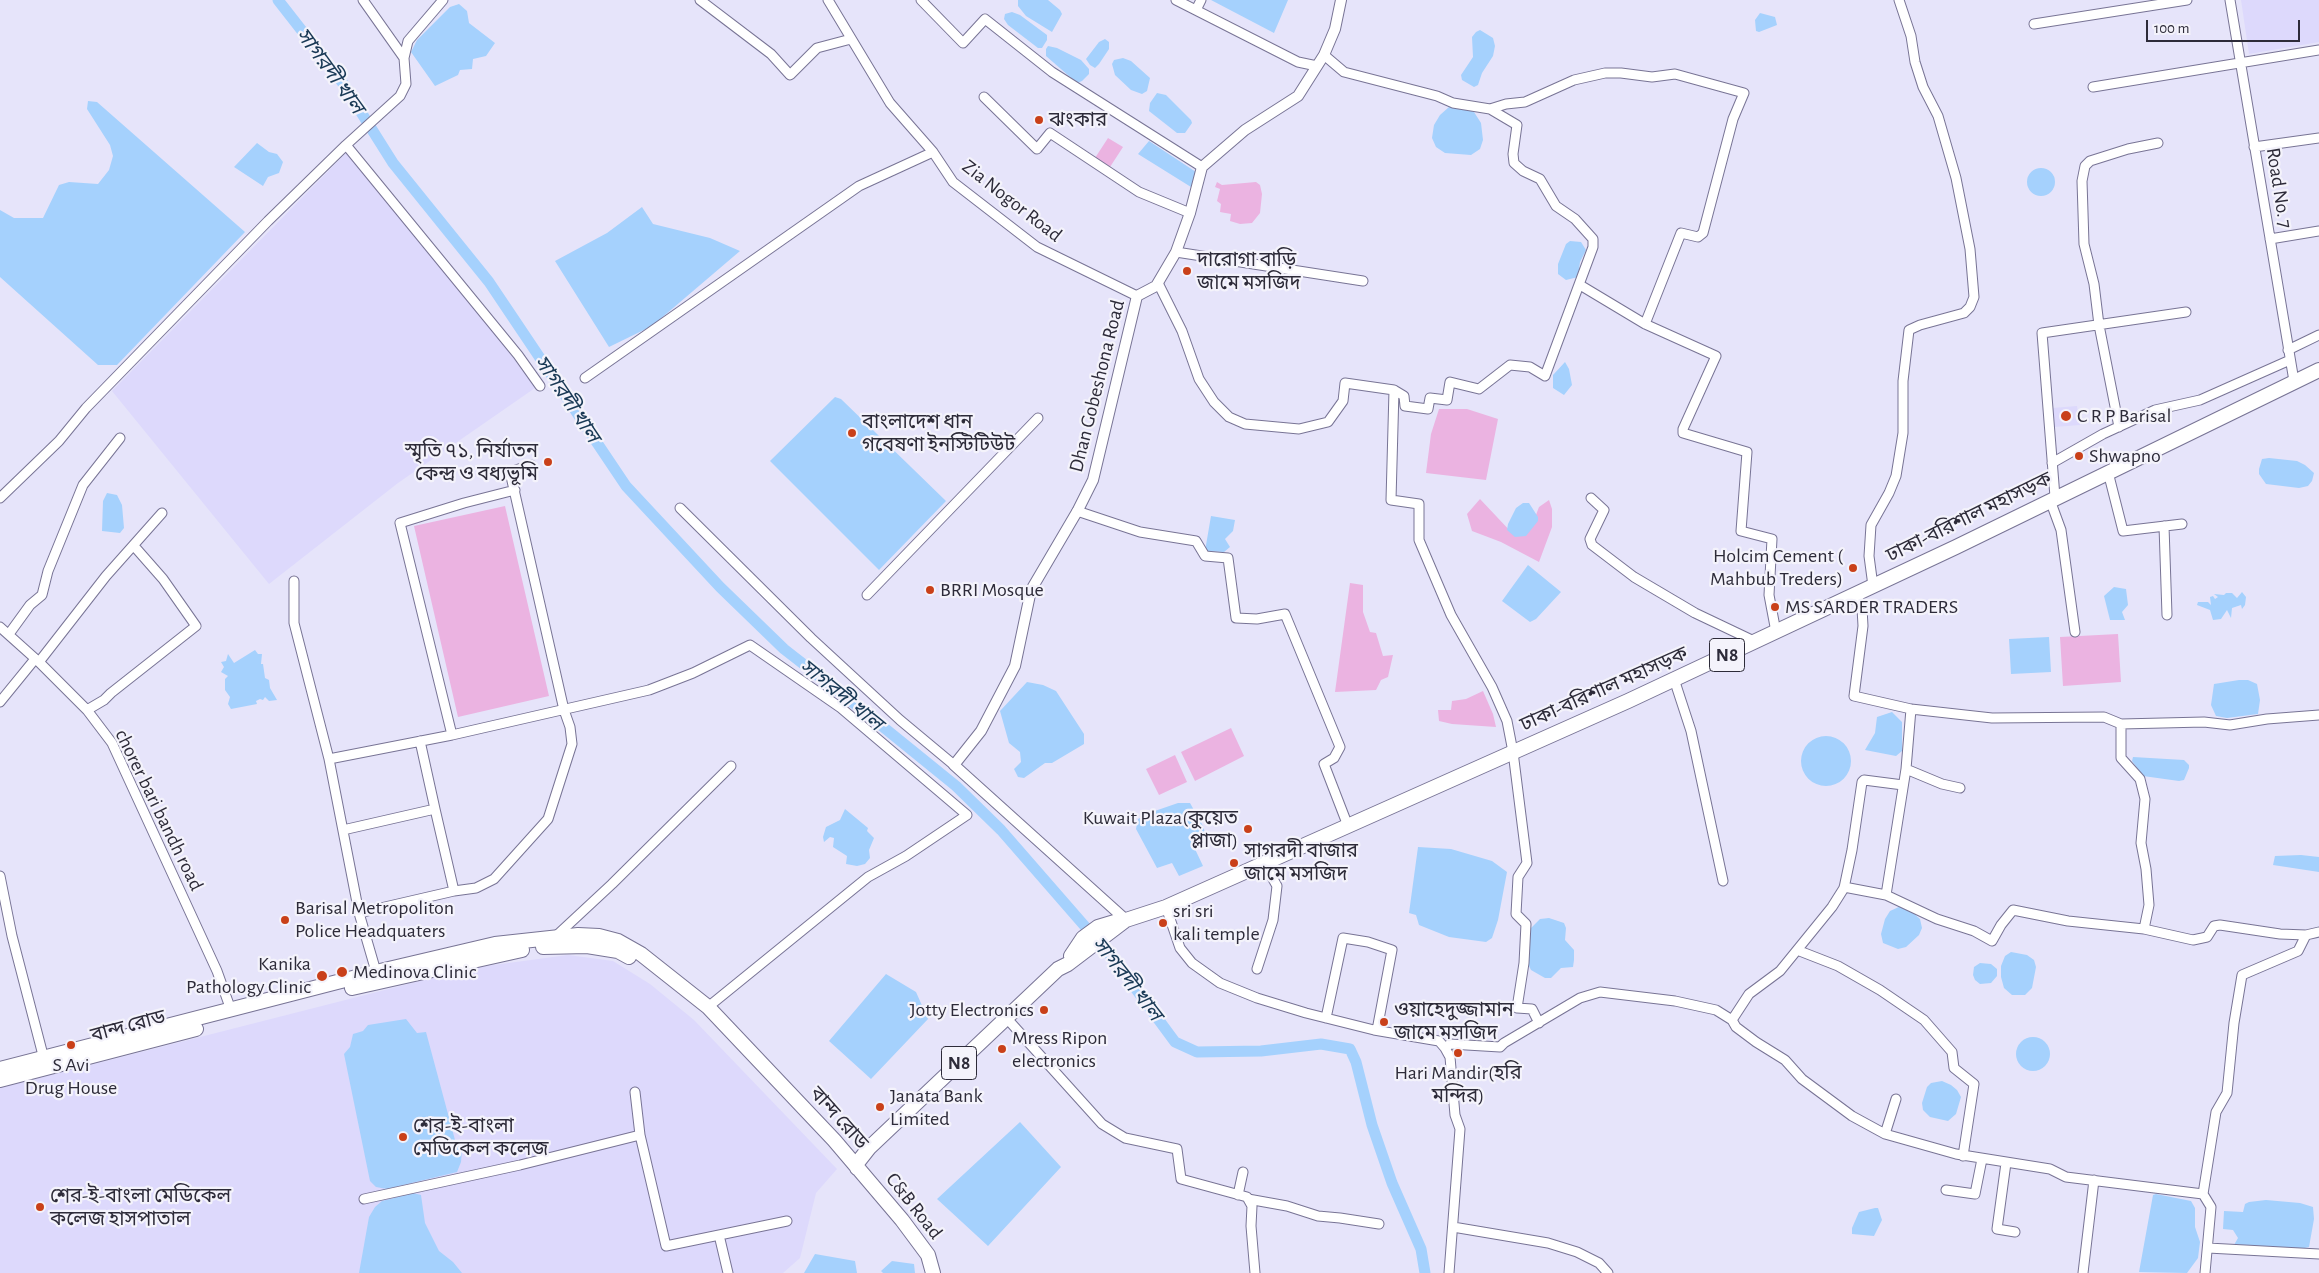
<!DOCTYPE html>
<meta charset="utf-8">
<style>
body{margin:0}
#map{position:relative;width:2319px;height:1273px;overflow:hidden;background:#e6e4fa;font-family:"Alegreya Sans",sans-serif}
canvas{display:block}
.scale{position:absolute;left:2146px;top:20px;width:154px;height:22px;box-sizing:border-box;border:2px solid #2d2b39;border-top:0;padding-left:6px;font-size:15px;line-height:18px;white-space:nowrap;color:#2d2b39;-webkit-text-stroke:4px #f4f3fb;paint-order:stroke}
</style>
<div id="map">
<canvas width="2319" height="1273"></canvas>
<div class="scale">100 m</div>
</div>
<script>
const c = document.querySelector('canvas').getContext('2d');
c.lineJoin = 'round';
function fillPath(path, color) { c.fillStyle = color; c.fill(path, 'evenodd'); }
const poly = rows => new Path2D(rows.map(r => 'M' + r).join(''));
function stroke(path, color, width, dash) { c.strokeStyle = color; c.lineWidth = width; c.lineCap = dash ? 'butt' : 'round'; c.setLineDash(dash || []); c.stroke(path); }
function label(font, color, halo, rows, align = 'center') {
  c.font = font + ' "Alegreya Sans","Noto Sans Bengali",sans-serif'; c.lineWidth = 4.5; c.setLineDash([]); c.textBaseline = 'middle'; c.strokeStyle = halo; c.fillStyle = color; for (const [text, x, y, turn = 0] of rows) {
    c.save(); c.translate(x, y); c.rotate((+turn || 0) * Math.PI / 180); c.textAlign = isNaN(turn) ? turn : align; if (halo) c.strokeText(text, 0, 0); c.fillText(text, 0, 0); c.restore();
  }
}
fillPath(poly([
 [2241,0,2319,0,2319,42,2249,54],
 [349,150,493,330,535,388,398,483,269,584,112,391],
 [2077,406,2080,425,2054,427,2052,408],
 [568,955,613,961,650,984,694,1020,837,1169,816,1193,800,1258,783,1273,0,1273,0,1088,471,968]
]), '#ddd9fc');
fillPath(poly([
 [1108,138,1123,147,1110,167,1095,158],
 [1217,182,1222,185,1256,182,1260,185,1262,194,1260,213,1252,223,1240,224,1230,221,1231,214,1220,212,1221,204,1217,201,1220,189,1215,187],
 [1439,409,1467,409,1498,419,1486,480,1426,473,1431,434],
 [1480,499,1513,534,1531,528,1539,507,1549,500,1552,509,1552,527,1539,562,1501,542,1472,531,1467,514],
 [505,506,549,696,458,717,414,526],
 [1350,583,1363,585,1363,612,1370,632,1376,633,1383,656,1393,655,1388,677,1381,680,1376,690,1335,692],
 [2118,634,2121,682,2063,686,2060,637],
 [1483,691,1493,714,1496,727,1452,724,1439,721,1438,710,1451,710,1452,701,1466,699],
 [1231,728,1244,756,1195,781,1181,752],
 [1175,755,1187,782,1159,795,1146,769]
]), '#ebb3e1');
fillPath(poly([
 [1018,0,1048,0,1060,10,1062,14,1052,32,1026,16,1018,6],
 [1211,0,1288,0,1274,33],
 [459,4,467,11,469,23,495,43,486,56,473,59,472,69,460,70,458,75,435,86,411,52,417,40,450,7],
 [1012,12,1020,15,1047,35,1047,40,1042,48,1038,48,1008,25,1004,19,1005,14],
 [1760,13,1775,17,1777,25,1759,32,1756,31,1755,20],
 [1480,30,1493,38,1495,46,1493,56,1482,73,1478,85,1474,87,1462,80,1461,75,1473,57,1472,37,1476,32],
 [1105,39,1109,42,1109,49,1099,64,1095,68,1090,65,1086,59,1099,42],
 [1048,46,1057,48,1081,60,1089,69,1089,74,1082,81,1077,83,1046,56,1046,49],
 [1123,58,1131,61,1150,78,1147,91,1142,94,1131,90,1115,75,1112,64,1114,60],
 [1157,93,1166,95,1191,120,1192,123,1185,133,1177,133,1149,111,1150,103],
 [88,101,97,102,245,232,117,365,98,365,0,277,0,210,14,218,43,218,59,185,69,182,98,184,109,170,113,156,110,145,87,109],
 [1458,105,1474,112,1481,123,1483,140,1480,149,1471,155,1445,153,1436,147,1432,138,1434,125,1440,115,1449,107],
 [1149,141,1196,172,1191,187,1138,154],
 [257,143,269,152,277,154,283,162,279,173,268,177,263,186,234,167],
 '2027 182a14 14 0 1 1 28 0a14 14 0 1 1-28 0Z',
 [642,207,653,224,710,238,740,251,652,326,609,347,555,261,607,233],
 [1570,241,1581,242,1586,250,1580,262,1578,277,1566,280,1558,274,1558,264,1566,244],
 [1565,362,1569,369,1572,385,1564,395,1553,388,1553,375],
 [835,397,841,399,946,501,879,570,770,461],
 [2269,458,2297,461,2305,465,2314,473,2312,481,2308,486,2299,488,2266,484,2259,474,2259,469,2262,459],
 [107,493,117,495,122,505,124,528,120,533,102,531,103,501],
 [1523,503,1529,503,1538,517,1538,521,1526,536,1515,537,1507,530,1508,524,1516,508],
 [1211,516,1235,520,1233,531,1225,539,1230,547,1224,552,1205,551],
 [1528,565,1561,592,1536,619,1530,622,1502,601],
 [2114,587,2126,589,2128,605,2122,612,2125,620,2110,620,2104,596],
 [2242,592,2246,597,2245,605,2242,609,2241,605,2232,608,2231,618,2227,610,2221,619,2213,620,2210,610,2197,605,2198,602,2208,602,2211,605,2210,597,2213,596,2215,599,2218,597,2214,594,2224,595,2226,593,2232,593,2237,598],
 [2049,637,2051,672,2011,674,2009,639],
 [255,650,258,654,262,654,261,664,263,664,265,678,269,680,270,688,277,700,269,701,265,697,263,700,260,699,256,701,257,704,231,709,228,704,230,697,225,690,225,679,228,676,221,672,224,667,221,662,226,661,228,654,234,663],
 [2239,680,2248,680,2257,684,2260,700,2258,714,2227,718,2216,716,2211,705,2214,684],
 [1027,682,1043,685,1056,691,1084,734,1084,744,1052,763,1045,763,1024,778,1018,777,1014,769,1021,762,1020,752,1009,743,1000,711],
 [1892,712,1902,722,1902,751,1896,756,1865,750,1875,733,1877,717],
 '1801 761a25 25 0 1 1 50 0a25 25 0 1 1-50 0Z',
 [2133,757,2184,760,2189,765,2189,768,2184,780,2179,781,2143,776,2132,761],
 [1178,803,1190,803,1203,826,1206,836,1196,843,1195,849,1203,866,1179,876,1172,863,1157,868,1136,829,1138,819,1149,813],
 [845,809,868,828,867,831,874,838,869,850,870,858,865,864,857,866,846,864,847,856,833,847,834,838,830,837,824,842,823,837,826,827,840,820],
 [1418,847,1451,849,1492,861,1507,872,1498,920,1492,938,1486,942,1449,937,1419,925,1416,915,1409,913],
 [2301,855,2319,857,2319,872,2273,865,2275,856],
 [1901,906,1911,911,1920,919,1922,928,1919,935,1906,947,1898,949,1883,943,1881,934,1885,919,1890,911],
 [1549,918,1564,923,1566,928,1565,940,1574,950,1574,960,1573,967,1561,968,1551,978,1545,978,1531,970,1529,966,1528,935,1531,928,1540,919],
 [2011,952,2027,955,2034,960,2036,967,2032,988,2025,995,2012,995,2004,988,2001,977,2001,966,2005,956],
 [1980,963,1991,964,1997,969,1997,976,1991,983,1980,984,1975,980,1973,975,1974,967],
 [886,974,916,992,928,1019,871,1079,829,1041],
 [406,1019,417,1033,426,1032,455,1140,462,1150,461,1162,457,1172,387,1189,376,1187,370,1181,344,1054,350,1047,353,1034,363,1031,368,1025],
 '2016 1054a17 17 0 1 1 34 0a17 17 0 1 1-34 0Z',
 [1942,1081,1951,1085,1957,1090,1961,1097,1956,1114,1948,1121,1930,1117,1923,1110,1922,1103,1927,1087,1931,1083],
 [1020,1122,1061,1167,988,1246,937,1199],
 [413,1193,421,1195,425,1223,439,1251,453,1262,462,1273,359,1273,369,1217,375,1207,382,1201],
 [2156,1194,2191,1201,2195,1208,2195,1227,2200,1242,2198,1258,2187,1273,2139,1272,2153,1195],
 [2266,1200,2300,1203,2313,1207,2314,1219,2309,1247,2301,1249,2234,1245,2238,1238,2233,1230,2223,1229,2224,1211,2243,1212,2245,1204,2249,1202],
 [1875,1208,1878,1208,1882,1220,1874,1236,1852,1234,1852,1228,1859,1212],
 [815,1254,855,1261,857,1273,804,1273],
 [892,1261,914,1264,915,1273,883,1273,881,1271]
]), '#a5d1fd');
stroke(poly([
 [278,0,342,82,393,163,489,282,626,486,720,587,784,649,861,709,956,786,1001,830,1116,962,1175,1042,1197,1052,1261,1051,1321,1044,1350,1049,1356,1062,1372,1125,1392,1183,1421,1249,1425,1273]
]), '#a5d1fd', 11);
const minor = poly([
 [363,0,404,58],
 [700,0,771,54,790,75,817,48,851,39],
 [828,0,890,103,933,152,953,182,1037,247,1137,296],
 [921,0,963,43,985,19,1052,72,1202,167],
 [1176,0,1298,62,1317,66],
 [2230,0,2294,381],
 [1196,10,1201,0],
 [2034,24,2187,0],
 [1324,55,1344,72,1437,96,1453,103,1490,109,1506,104,1525,102,1574,80,1605,73,1621,73,1652,77,1675,74,1744,93,1733,119,1703,233,1698,237,1681,233,1645,324,1580,285],
 [2093,87,2319,50],
 [984,97,1037,149,1050,133,1139,192,1190,213],
 [1490,109,1517,125,1513,154,1514,163,1523,171,1540,179,1556,206,1575,219,1593,239,1593,247,1545,376,1530,367,1510,365,1479,389,1450,382,1447,400,1430,398,1428,409,1405,406,1404,396,1394,390,1391,500,1419,504,1419,540,1451,615,1492,687,1507,721,1513,752,1527,863,1518,877,1516,914,1526,924,1524,963,1517,1008,1532,1009,1539,1023],
 [346,145,518,355,540,386],
 [2254,147,2319,138],
 [2270,239,2319,231],
 [1176,252,1363,281],
 [1158,283,1182,331,1199,379,1214,402,1229,417,1245,424,1299,429,1328,422,1343,401,1345,383,1394,390],
 [1645,324,1716,356,1683,429,1683,433,1747,452,1741,531,1772,539,1769,595,1776,632],
 [2288,350,2319,335],
 [585,378,859,186,933,152],
 [2119,427,2099,325,2094,284,2084,244,2082,181,2085,166,2090,161,2128,149,2158,143],
 [2052,463,2103,434,2155,410,2200,400,2290,360],
 [2108,472,2123,531,2182,524],
 [2055,497,2042,333,2186,312],
 [0,498,59,441,86,408,268,221,346,145,400,96,406,84,404,58,408,41,443,0],
 [1591,498,1604,510,1590,539,1592,545,1634,577,1695,613,1756,642],
 [2050,500,2061,530,2075,632],
 [680,508,811,638,900,720,954,765],
 [1077,511,1140,532,1196,541,1205,556,1228,558,1236,618,1257,619,1285,614,1340,747,1334,758,1324,764,1348,826],
 [2164,526,2167,615],
 [294,581,294,623,329,759],
 [1873,586,1869,556,1871,525,1889,493,1896,476,1903,433,1903,381,1909,330,1920,325,1964,313,1970,307,1974,297,1970,249,1956,178,1938,116,1923,87,1915,62,1911,36,1899,0],
 [1856,594,1862,608,1863,626,1854,696,1911,709,1992,718,2104,717,2121,724,2121,758,2140,779,2145,799,2141,843,2146,869,2149,905,2144,929],
 [867,595,1038,418],
 [0,627,39,662,87,710,112,743,217,971,231,1010],
 [9,634,30,605,42,595,48,571,83,485,120,438],
 [39,662,106,576,162,513],
 [1674,679,1691,731,1723,881],
 [0,702,35,659],
 [1911,709,1906,769,1942,784,1960,788],
 [87,710,104,700,111,693,196,626,163,579,134,546],
 [2121,724,2204,722,2230,725,2267,719,2319,715],
 [452,735,400,523,464,503,515,490],
 [420,741,435,809],
 [343,830,435,809,454,891,359,913,377,975],
 [0,876,12,936,44,1059],
 [1844,887,1886,895,1937,919,1974,931,1992,941,2001,925,2013,910,2068,921,2144,929,2193,940,2207,937,2214,926,2220,925,2280,934,2306,935,2319,932],
 [454,891,476,888,494,879,548,819,572,744,570,727,564,710,510,472,531,465],
 [1886,895,1906,769],
 [1166,907,1180,948,1192,963,1220,983,1257,998,1306,1013,1374,1030,1439,1041,1445,1048,1450,1057,1455,1115,1460,1129,1449,1273],
 [359,913,329,759,452,735,649,690,693,673,750,645,841,708,967,815,906,856,868,877,708,1007],
 [555,937,612,884,731,766],
 [1797,950,1838,966,1880,990,1924,1020,1952,1052,1954,1068,1974,1084,1963,1156],
 [1257,969,1273,920,1277,886,1264,863],
 [1326,1018,1343,938,1368,942,1392,950,1377,1030],
 [1732,1020,1749,994,1780,971,1832,907,1844,888,1852,850,1862,782,1864,780,1903,785],
 [1011,1023,1102,1124,1125,1138,1177,1149,1181,1179,1247,1197,1252,1206,1251,1226,1255,1273],
 [1445,1048,1450,1044,1500,1047,1504,1043,1580,998,1600,992,1675,1001,1716,1010,1732,1020,1736,1027,1756,1042,1785,1060,1802,1079,1852,1116,1885,1134,1956,1154,2050,1169,2066,1177,2203,1194,2211,1207,2205,1273],
 [635,1092,640,1135,666,1246,787,1221],
 [1885,1134,1896,1099],
 [2006,1163,1997,1229,2015,1232],
 [1946,1190,1975,1194,1982,1159],
 [2203,1194,2216,1112,2227,1093,2234,1023,2242,975,2298,951,2306,935],
 [1238,1195,1243,1172],
 [364,1199,520,1165,640,1135],
 [1248,1199,1287,1206,1318,1216,1340,1218,1379,1224],
 [1453,1227,1548,1243,1577,1252,1599,1263,1608,1273],
 [719,1235,728,1273],
 [2208,1248,2319,1254],
 [2083,1273,2094,1180]
]);
const tertiary = poly([
 [1126,920,954,765,981,731,1015,666,1031,590,1078,510,1093,480,1137,296,1156,286,1176,252,1190,213,1202,167,1245,130,1298,96,1324,55,1335,29,1341,0]
]);
const trunk = poly([
 [543,947,587,946,618,951,629,957],
 [1071,956,1083,938,1098,927,1118,921],
 [352,988,522,950],
 [0,1069,376,972,495,944,578,935,599,936,618,941,641,954,708,1007,834,1140,902,1220,928,1255,933,1273],
 [0,1080,196,1029],
 [857,1168,858,1162,869,1148,1058,969,1068,964,1126,920,1166,907,1628,701,1956,547,2319,370]
]);
stroke(minor, '#787495', 11);
stroke(tertiary, '#787495', 12);
stroke(trunk, '#787495', 16);
stroke(minor, '#fff', 9);
stroke(tertiary, '#fff', 10);
stroke(trunk, '#fff', 14);
for (const [x, y, r, color] of [
 [1039,120,5,"#c94019"],
 [1187,271,5,"#c94019"],
 [2066,416,6,"#c94019"],
 [852,433,5,"#c94019"],
 [2079,456,5,"#c94019"],
 [548,462,5,"#c94019"],
 [1853,568,5,"#c94019"],
 [930,590,5,"#c94019"],
 [1775,607,5,"#c94019"],
 [1248,829,5,"#c94019"],
 [1234,863,5,"#c94019"],
 [285,920,5,"#c94019"],
 [1163,923,5,"#c94019"],
 [342,972,6,"#c94019"],
 [322,976,6,"#c94019"],
 [1044,1010,5,"#c94019"],
 [1384,1022,5,"#c94019"],
 [71,1045,5,"#c94019"],
 [1002,1049,5,"#c94019"],
 [1458,1053,5,"#c94019"],
 [880,1107,5,"#c94019"],
 [403,1137,5,"#c94019"],
 [40,1207,5,"#c94019"]
]) { const dot = new Path2D(); dot.arc(x, y, r, 0, 2 * Math.PI); c.fillStyle = color; c.fill(dot); stroke(dot, '#f4f3fb', 2); }
for (const [x, y, w] of [
 [1727,655,35],
 [959,1063,35]
]) { const box = new Path2D(); box.roundRect(x - w / 2, y - 16.5, w, 33, 4); c.fillStyle = '#f4f3fb'; c.fill(box); stroke(box, '#2d2b39', 1); }
label('bold 19px', '#2d2b39', null, [
 ["N8",1727,655],
 ["N8",959,1063]
]);
label('20px', '#2d2b39', '#f4f3fb', [
 ["ঝংকার",1049,120],
 ["দারোগা বাড়ি",1197,260],
 ["জামে মসজিদ",1197,283],
 ["C R P Barisal",2077,416],
 ["বাংলাদেশ ধান",862,422],
 ["গবেষণা ইনস্টিটিউট",862,445],
 ["স্মৃতি ৭১, নির্যাতন",538,451,"right"],
 ["কেন্দ্র ও বধ্যভূমি",538,474,"right"],
 ["Shwapno",2089,456],
 ["Holcim Cement (",1843,556,"right"],
 ["Mahbub Treders)",1843,579,"right"],
 ["BRRI Mosque",940,590],
 ["MS SARDER TRADERS",1785,607],
 ["Kuwait Plaza(কুয়েত",1238,818,"right"],
 ["প্লাজা)",1238,841,"right"],
 ["সাগরদী বাজার",1244,851],
 ["জামে মসজিদ",1244,874],
 ["Barisal Metropoliton",295,908],
 ["Police Headquaters",295,931],
 ["sri sri",1173,911],
 ["kali temple",1173,934],
 ["Kanika",311,964,"right"],
 ["Pathology Clinic",311,987,"right"],
 ["Medinova Clinic",353,972],
 ["Jotty Electronics",1034,1010,"right"],
 ["ওয়াহেদুজ্জামান",1394,1010],
 ["জামে মসজিদ",1394,1033],
 ["Mress Ripon",1012,1038],
 ["electronics",1012,1061],
 ["S Avi",71,1065,"center"],
 ["Drug House",71,1088,"center"],
 ["Hari Mandir(হরি",1458,1073,"center"],
 ["মন্দির)",1458,1096,"center"],
 ["Janata Bank",890,1096],
 ["Limited",890,1119],
 ["শের-ই-বাংলা",413,1126],
 ["মেডিকেল কলেজ",413,1149],
 ["শের-ই-বাংলা মেডিকেল",50,1196],
 ["কলেজ হাসপাতাল",50,1219]
], 'left');
label('20px', '#2d2b39', '#f4f3fb', [
 ["Road No. 7",2279,188,81],
 ["Zia Nogor Road",1012,201,38],
 ["Dhan Gobeshona Road",1097,386,-76],
 ["ঢাকা-বরিশাল মহাসড়ক",1969,517,-26],
 ["ঢাকা-বরিশাল মহাসড়ক",1604,689,-24],
 ["chorer bari bandh road",159,810,64],
 ["বান্দ রোড",128,1026,-15],
 ["বান্দ রোড",839,1118,48],
 ["C&B Road",914,1206,52]
]);
label('italic 21px', '#193955', '#f4f3fb', [
 ["সাগরদী খাল",330,71,54],
 ["সাগরদী খাল",567,399,56],
 ["সাগরদী খাল",841,695,39],
 ["সাগরদী খাল",1127,979,52]
]);
</script>
